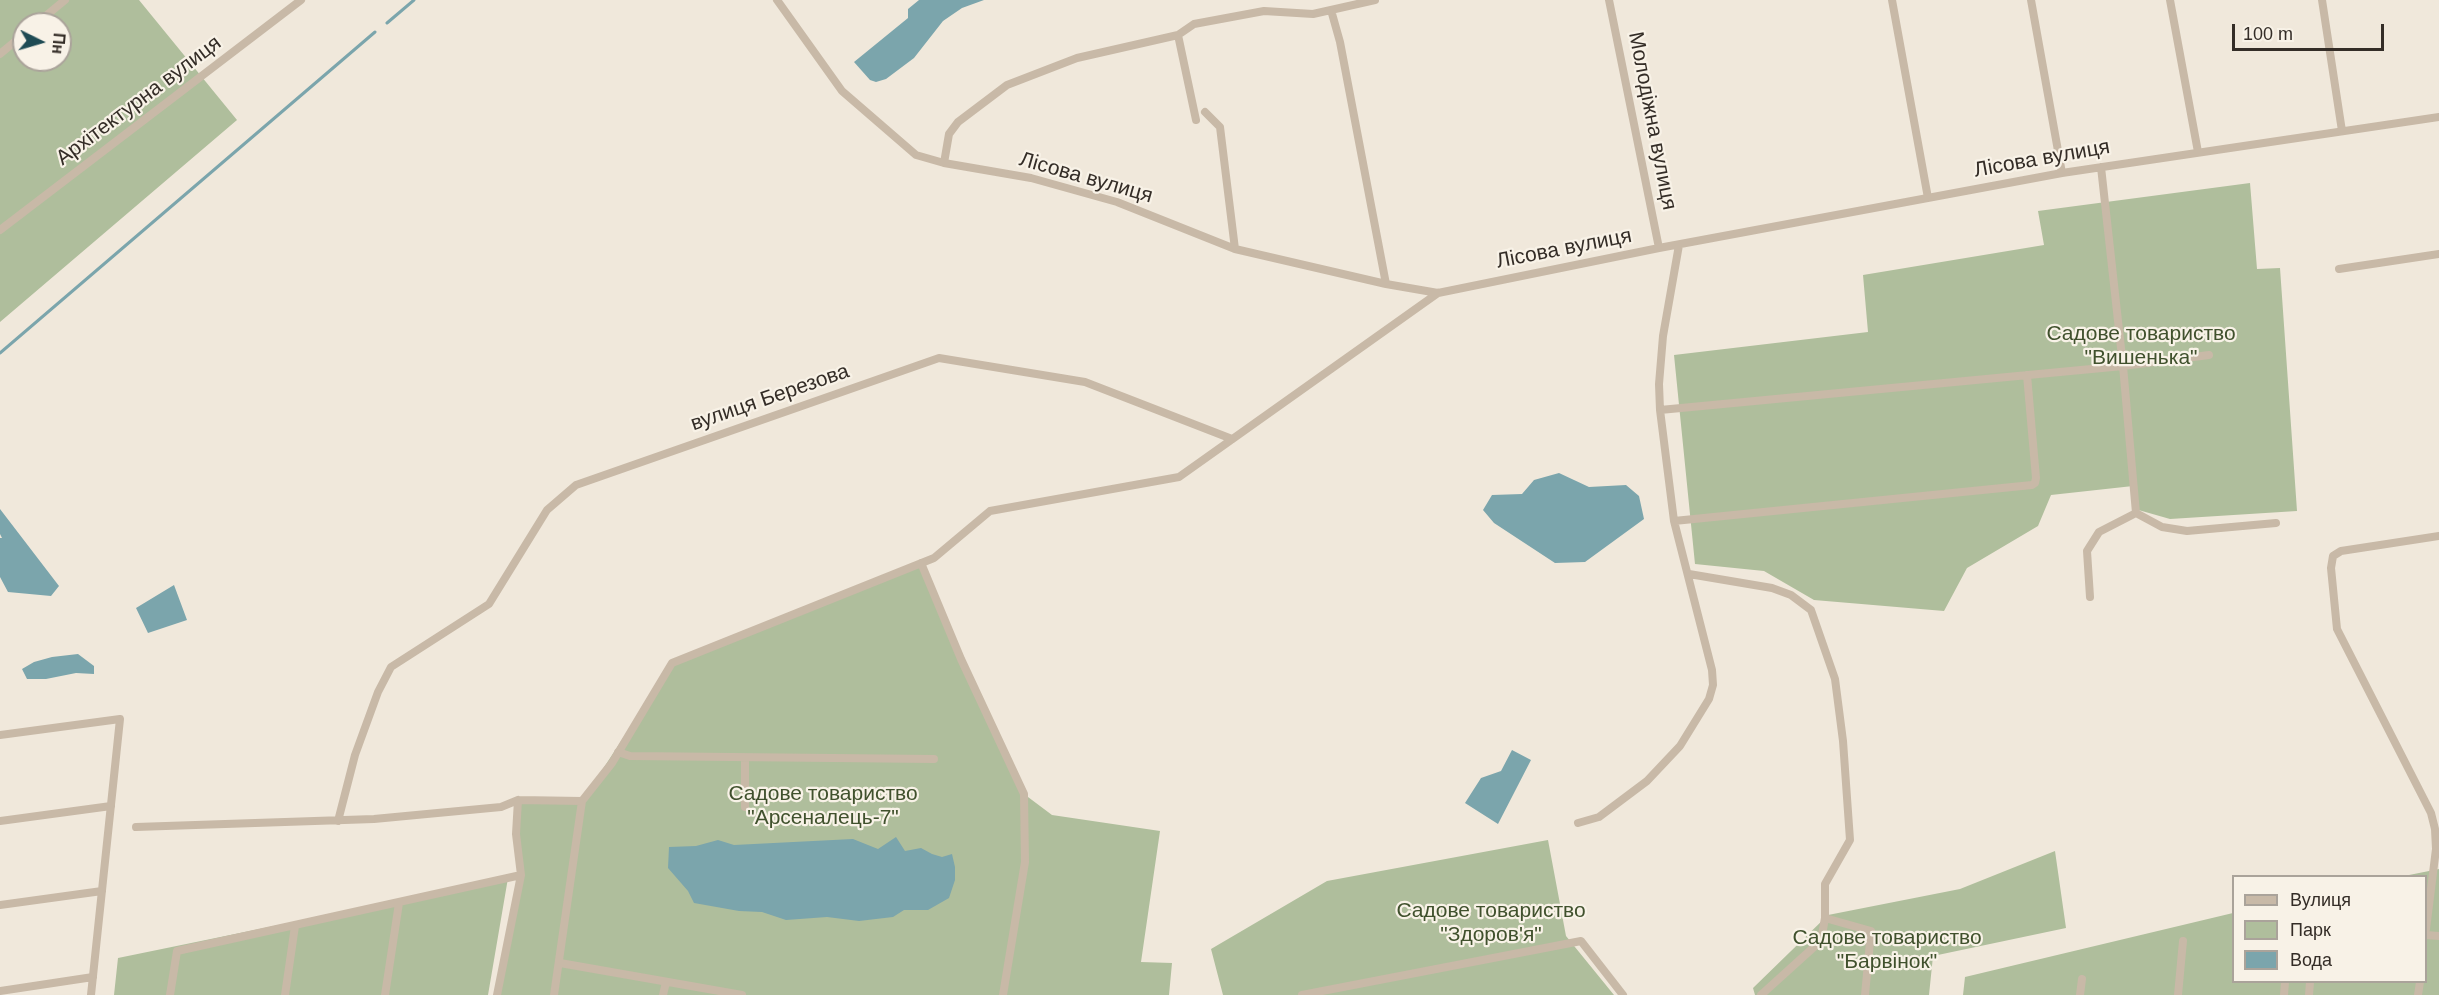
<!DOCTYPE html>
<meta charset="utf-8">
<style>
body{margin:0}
#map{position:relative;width:2439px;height:995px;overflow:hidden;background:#f0e8db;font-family:Helvetica,sans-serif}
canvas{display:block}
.legend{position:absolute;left:2232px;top:875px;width:195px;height:108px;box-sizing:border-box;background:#f8f2e7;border:2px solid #aaa39a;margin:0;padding:8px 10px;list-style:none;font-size:18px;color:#342d27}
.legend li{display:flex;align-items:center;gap:12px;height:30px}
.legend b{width:30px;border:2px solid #aaa39a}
.north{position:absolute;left:12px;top:12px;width:60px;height:60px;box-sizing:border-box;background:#f8f2e7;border:2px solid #aaa39a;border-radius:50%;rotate:95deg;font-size:16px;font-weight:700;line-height:24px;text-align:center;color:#342d27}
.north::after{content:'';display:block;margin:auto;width:21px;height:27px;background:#1f4b54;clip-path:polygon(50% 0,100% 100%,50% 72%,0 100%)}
.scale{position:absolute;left:2232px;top:24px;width:152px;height:27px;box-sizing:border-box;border:3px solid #342d27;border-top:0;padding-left:8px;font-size:18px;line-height:21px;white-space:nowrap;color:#342d27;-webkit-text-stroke:4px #f8f2e7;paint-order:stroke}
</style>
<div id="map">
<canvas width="2439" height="995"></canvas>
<ul class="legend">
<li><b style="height:8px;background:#c8b9a7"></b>Вулиця</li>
<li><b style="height:16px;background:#afbe9c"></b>Парк</li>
<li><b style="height:16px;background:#7ba5ac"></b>Вода</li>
</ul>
<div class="north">Пн</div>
<div class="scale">100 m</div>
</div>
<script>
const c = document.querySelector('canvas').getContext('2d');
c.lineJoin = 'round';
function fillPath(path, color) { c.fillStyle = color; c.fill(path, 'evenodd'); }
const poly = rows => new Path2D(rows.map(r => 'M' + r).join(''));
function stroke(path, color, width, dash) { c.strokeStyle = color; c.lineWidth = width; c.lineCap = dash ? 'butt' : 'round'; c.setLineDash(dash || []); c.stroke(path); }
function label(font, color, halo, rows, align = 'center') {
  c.font = font + ' Helvetica,sans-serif'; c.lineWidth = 4.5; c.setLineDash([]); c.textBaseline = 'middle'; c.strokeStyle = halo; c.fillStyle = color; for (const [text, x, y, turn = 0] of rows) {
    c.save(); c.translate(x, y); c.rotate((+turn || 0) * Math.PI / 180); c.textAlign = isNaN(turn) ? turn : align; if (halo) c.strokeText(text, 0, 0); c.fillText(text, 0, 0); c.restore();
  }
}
fillPath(poly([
 [0,0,139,0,237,120,0,322],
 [24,24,60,24,60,60,24,60],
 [2250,183,2257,269,2280,268,2297,511,2170,519,2135,509,2133,486,2051,495,2038,526,1967,568,1944,611,1814,600,1764,571,1695,564,1674,355,1868,332,1863,275,2044,245,2038,211],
 [921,563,1024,794,1052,815,1160,831,1141,962,1172,963,1169,995,498,995,521,875,518,800,582,801,672,663],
 [1548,840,1566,936,1614,995,1223,995,1211,949,1327,881],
 [2055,851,2066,928,1933,956,1929,995,1755,995,1753,988,1828,915,1960,889],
 [2439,869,2439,995,1963,995,1965,977,2233,913,2234,982,2426,982,2426,876,2404,876],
 [508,878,488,995,114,995,118,958]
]), '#afbe9c');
fillPath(poly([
 [919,0,984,0,962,8,943,21,914,58,886,79,876,82,870,80,854,62,908,18,908,9],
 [1559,473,1589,487,1626,485,1639,496,1644,519,1585,562,1555,563,1494,523,1483,510,1492,495,1522,494,1534,480],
 [0,509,59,586,51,596,8,592,0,577,0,538,2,538,0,534],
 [174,585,187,620,148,633,136,608],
 [78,654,94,666,94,674,76,673,46,679,27,679,22,669,34,662,52,657],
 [1512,750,1531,760,1498,824,1465,803,1481,778,1501,771],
 [896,837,905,851,921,848,932,854,942,857,952,854,955,867,955,880,949,898,928,910,904,910,893,917,859,921,827,917,786,920,762,912,739,911,694,903,688,891,668,868,669,847,696,846,718,840,734,845,853,839,878,849]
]), '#7ba5ac');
stroke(poly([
 [387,23,414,0],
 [0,353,375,32]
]), '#7ba5ac', 3);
stroke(poly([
 [777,0,842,91,916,155,944,163,1031,178,1117,202,1235,249,1386,284,1438,293,1659,248,2062,173,2439,117],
 [1609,0,1659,248],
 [1892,0,1928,198],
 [2031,0,2062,173],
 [2170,0,2198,152],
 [2322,0,2342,131],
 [1331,10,1340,42,1386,284],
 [36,24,65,0],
 [1178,35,1194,24,1264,11,1313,14,1375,0],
 [0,54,24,34],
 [1205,112,1220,127,1235,249],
 [944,163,949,134,958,122,1007,85,1077,58,1178,35,1196,120],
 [0,230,301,0],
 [2339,269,2439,254],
 [1660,410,2123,366,2209,355],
 [2136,513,2162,527,2187,531,2276,523],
 [1674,521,2032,485,2035,483,2036,478,2027,375],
 [921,563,961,659,1024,794,1025,862,1003,995],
 [1689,574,1772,588,1791,595,1811,610,1835,679,1843,741,1850,840,1825,884,1825,918,1871,931,1865,995],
 [2090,597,2087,551,2099,532,2136,513,2123,366,2101,167],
 [0,735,120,719,91,995],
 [618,752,630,756,934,759],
 [745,758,745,807],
 [0,821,111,806],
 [338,821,355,755,378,692,391,667,489,604,547,510,576,485,939,358,1085,382,1232,439],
 [1578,823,1599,817,1647,781,1680,746,1709,699,1713,685,1712,670,1674,521,1660,410,1659,384,1663,336,1679,245],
 [136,827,374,819,501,807,518,800],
 [0,905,102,891],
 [2426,929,2436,849,2435,829,2431,813,2337,629,2331,568,2333,556,2341,551,2439,536],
 [2426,935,2439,936],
 [560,963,742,995],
 [0,991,93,977],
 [170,995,177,951,521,875],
 [285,995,295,926],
 [385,995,399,903],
 [497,995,521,875,516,834,518,800,582,801],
 [554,995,582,801,612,763,672,663,934,558,990,511,1179,477,1438,293],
 [663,995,666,982],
 [1302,995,1581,941,1623,995],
 [1761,995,1814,947,1822,935,1825,918],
 [2080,995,2082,979],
 [2178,995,2183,941],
 [2284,995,2285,982],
 [2309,995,2310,982],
 [2418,995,2420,982]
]), '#c8b9a7', 8);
label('21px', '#342d27', '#f8f2e7', [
 ["Архітектурна вулиця",139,101,-37],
 ["Молодіжна вулиця",1652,121,79],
 ["Лісова вулиця",2042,159,-10],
 ["Лісова вулиця",1086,178,16],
 ["Лісова вулиця",1564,249,-11],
 ["вулиця Березова",770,398,-19]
]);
label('21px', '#40512d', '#f8f2e7', [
 ["Садове товариство",2141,334],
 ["\"Вишенька\"",2141,358],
 ["Садове товариство",823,794],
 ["\"Арсеналець-7\"",823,818],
 ["Садове товариство",1491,911],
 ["\"Здоров'я\"",1491,935],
 ["Садове товариство",1887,938],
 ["\"Барвінок\"",1887,962]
]);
</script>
